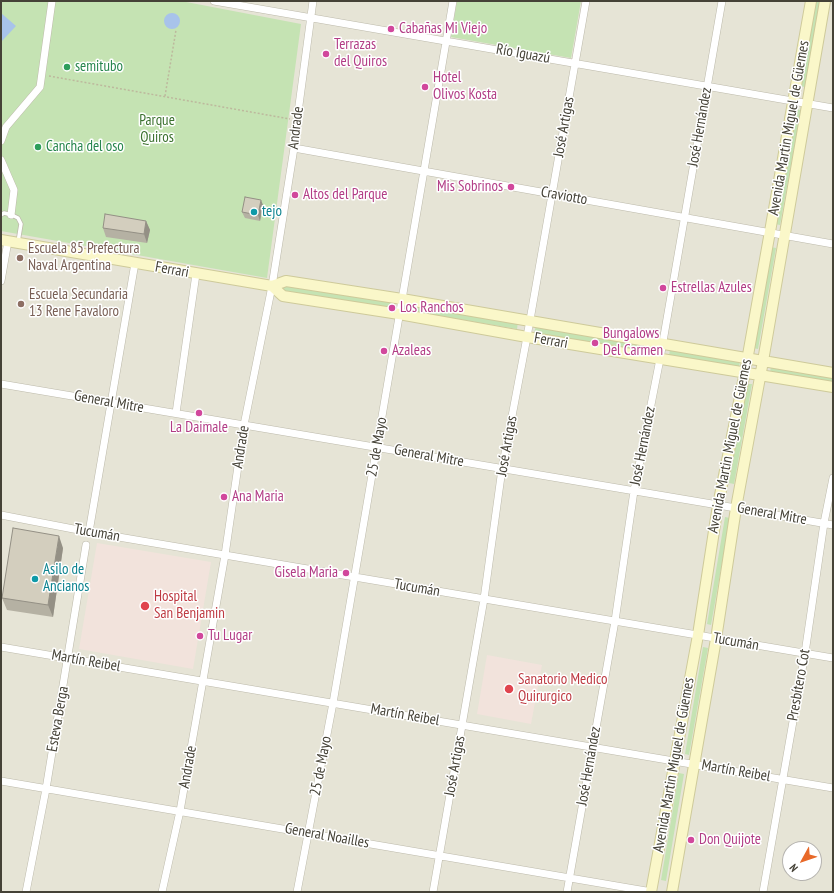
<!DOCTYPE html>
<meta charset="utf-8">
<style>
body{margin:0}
#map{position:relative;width:834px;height:893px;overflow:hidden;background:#f2f1e7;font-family:"PT Sans Narrow",sans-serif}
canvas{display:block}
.frame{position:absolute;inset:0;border:2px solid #454237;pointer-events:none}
.north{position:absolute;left:782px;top:841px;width:40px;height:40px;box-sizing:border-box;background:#fff;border:1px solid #b5b3af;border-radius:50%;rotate:230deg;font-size:11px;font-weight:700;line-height:16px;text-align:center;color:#454237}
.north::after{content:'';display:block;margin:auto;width:14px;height:18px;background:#e86929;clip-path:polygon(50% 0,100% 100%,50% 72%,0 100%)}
</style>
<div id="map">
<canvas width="834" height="893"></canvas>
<div class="frame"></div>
<div class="north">N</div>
</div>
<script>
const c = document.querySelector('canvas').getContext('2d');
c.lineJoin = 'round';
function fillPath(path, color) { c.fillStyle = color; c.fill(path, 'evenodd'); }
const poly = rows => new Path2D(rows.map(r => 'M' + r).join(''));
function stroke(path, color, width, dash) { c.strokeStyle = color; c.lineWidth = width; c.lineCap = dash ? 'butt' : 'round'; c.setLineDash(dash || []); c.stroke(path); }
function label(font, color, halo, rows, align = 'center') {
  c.font = font + ' "PT Sans Narrow",sans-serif'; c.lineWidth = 3; c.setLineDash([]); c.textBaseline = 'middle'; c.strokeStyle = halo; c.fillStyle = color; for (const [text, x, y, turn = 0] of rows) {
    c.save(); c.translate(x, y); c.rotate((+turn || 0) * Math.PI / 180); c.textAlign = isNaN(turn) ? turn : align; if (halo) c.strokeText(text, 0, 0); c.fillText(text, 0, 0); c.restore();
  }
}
fillPath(poly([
 [1,1,833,1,833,892,1,892],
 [790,849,814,849,814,873,790,873]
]), '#e6e4d6');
fillPath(poly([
 [97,543,211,562,193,669,79,649],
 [487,655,542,665,531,724,477,714]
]), '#f2e3dc');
fillPath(poly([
 [1,1,181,1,301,24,267,278,1,231],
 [457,1,581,1,571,58,451,37],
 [815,1,820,1,805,87,800,86],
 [796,109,801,110,780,225,775,224],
 [771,247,776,248,758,349,753,348],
 [279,283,391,302,390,309,278,290],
 [406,304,518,322,517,329,405,310],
 [536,326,647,345,646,352,534,333],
 [670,349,740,361,739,368,669,356],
 [771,366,833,377,833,384,770,373],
 [747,384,752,384,734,484,729,483],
 [725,517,730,518,711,625,707,624],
 [703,647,708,648,689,755,685,754],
 [679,773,684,774,666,881,661,880]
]), '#c5e3b3');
fillPath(poly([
 '164 21a8 8 0 1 1 16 0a8 8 0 1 1-16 0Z',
 [1,13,16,26,1,42]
]), '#a8c3ea');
const lane = poly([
 [1,215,4,213,12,215,18,218,21,224,18,242]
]);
const street = poly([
 [214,1,833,108],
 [1,141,6,127,40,87,52,1],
 [294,148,833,244],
 [1,160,14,190,11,215],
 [1,281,8,241],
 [1,384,718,505,736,508,833,525],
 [176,413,196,274],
 [1,515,89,532,833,658],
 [89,532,135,263],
 [1,647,833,788],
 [1,781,652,892],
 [26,892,46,789,86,545],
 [162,892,180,811,225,555,244,425,272,286,294,148,297,120,313,1],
 [297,892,333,703,453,1],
 [433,892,484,599,502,469,527,337,586,1],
 [567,892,615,621,634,491,660,359,722,1],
 [763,892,805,653,824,523,833,478]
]);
const secondary = poly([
 [1,240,272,286,286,281,402,299,833,373],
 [272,286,283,296,399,314,527,337,833,387],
 [651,892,698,635,718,505,745,372,811,1],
 [672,892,716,639,736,508,763,361,825,1]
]);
stroke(lane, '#bdbaab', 5);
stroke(street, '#bdbaab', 8);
stroke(secondary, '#ceca9a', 12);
stroke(poly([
 [49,76,290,119],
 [165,96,176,30]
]), '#bdb89d', 1.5, [2, 2]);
stroke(lane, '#fff', 3.5);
stroke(street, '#fff', 7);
stroke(secondary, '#faf7c9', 10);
fillPath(poly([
 [263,205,260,221,245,218,242,212],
 [146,221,150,230,147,243,106,237,103,228],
 [63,548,53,617,7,610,2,598]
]), '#b5b1a3');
fillPath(poly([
 [261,200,263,205,260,221,258,215],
 [146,221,150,230,147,243,144,234],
 [59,536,63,548,53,617,48,605]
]), '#949085');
const building = poly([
 [245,197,261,200,258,215,242,212,245,197],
 [105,214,146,221,144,234,103,228,105,214],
 [13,528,59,536,48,605,2,598,13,528]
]);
fillPath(building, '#d3cebe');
stroke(building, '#949085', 1);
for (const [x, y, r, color] of [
 [391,29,4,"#d1479c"],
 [326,54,4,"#d1479c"],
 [67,67,4,"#2e9e5b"],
 [425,87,4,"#d1479c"],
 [38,147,4,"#2e9e5b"],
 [511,187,4,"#d1479c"],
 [295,195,4,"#d1479c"],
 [254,212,4,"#0f9aa8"],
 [20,258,4,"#8d6e63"],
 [663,288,4,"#d1479c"],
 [21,304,4,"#8d6e63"],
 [392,308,4,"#d1479c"],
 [595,343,4,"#d1479c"],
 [384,351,4,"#d1479c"],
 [199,413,4,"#d1479c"],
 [224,497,4,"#d1479c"],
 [346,573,4,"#d1479c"],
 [35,579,4,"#0f9aa8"],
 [145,606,5,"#e0444e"],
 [200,636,4,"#d1479c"],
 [509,689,5,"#e0444e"],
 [691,840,4,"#d1479c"]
]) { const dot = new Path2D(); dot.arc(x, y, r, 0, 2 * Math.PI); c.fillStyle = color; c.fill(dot); stroke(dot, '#fff', 1.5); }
label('15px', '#b23c85', '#fff', [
 ["Cabañas Mi Viejo",399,29],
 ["Terrazas",334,45],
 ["del Quiros",334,62],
 ["Hotel",433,78],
 ["Olivos Kosta",433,95],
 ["Mis Sobrinos",503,187,"right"],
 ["Altos del Parque",303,195],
 ["Estrellas Azules",671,288],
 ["Los Ranchos",400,308],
 ["Bungalows",603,334],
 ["Del Carmen",603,351],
 ["Azaleas",392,351],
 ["La Daimale",199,428,"center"],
 ["Ana Maria",232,497],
 ["Gisela Maria",338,573,"right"],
 ["Tu Lugar",208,636],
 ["Don Quijote",699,840]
], 'left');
label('15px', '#454237', '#fff', [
 ["Río Iguazú",523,54,10],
 ["José Artigas",564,127,-80],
 ["José Hernández",700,127,-80],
 ["Andrade",296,128,-83],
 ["Avenida Martin Miguel de Güemes",789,128,-80],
 ["Craviotto",564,196,10],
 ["Ferrari",172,270,10],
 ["Ferrari",551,341,10],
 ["General Mitre",109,402,10],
 ["José Artigas",507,446,-80],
 ["José Hernández",643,446,-79],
 ["Avenida Martin Miguel de Güemes",730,446,-79],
 ["Andrade",241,447,-81],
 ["25 de Mayo",377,447,-80],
 ["General Mitre",429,456,10],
 ["General Mitre",772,514,10],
 ["Tucumán",97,533,10],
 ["Tucumán",417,588,10],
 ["Tucumán",736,642,10],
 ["Martín Reibel",86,661,10],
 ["Presbítero Cot",799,685,-80],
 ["Martín Reibel",405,715,10],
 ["Esteva Berga",58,719,-80],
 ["Avenida Martin Miguel de Güemes",674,765,-80],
 ["25 de Mayo",321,766,-79],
 ["José Artigas",455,766,-80],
 ["José Hernández",589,766,-80],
 ["Andrade",188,767,-80],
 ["Martín Reibel",736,771,10],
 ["General Noailles",327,836,10]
]);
label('15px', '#27864d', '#fff', [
 ["semitubo",75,67],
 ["Cancha del oso",46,147]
], 'left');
label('15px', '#3c722f', '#fff', [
 ["Parque",157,121],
 ["Quiros",157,138]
]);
label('15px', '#0d838f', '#fff', [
 ["tejo",262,212],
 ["Asilo de",43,570],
 ["Ancianos",43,587]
], 'left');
label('15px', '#785e54', '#fff', [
 ["Escuela 85 Prefectura",28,249],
 ["Naval Argentina",28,266],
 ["Escuela Secundaria",29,295],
 ["13 Rene Favaloro",29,312]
], 'left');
label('15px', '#be3a42', '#fff', [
 ["Hospital",154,597],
 ["San Benjamin",154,614],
 ["Sanatorio Medico",518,680],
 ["Quirurgico",518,697]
], 'left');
</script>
